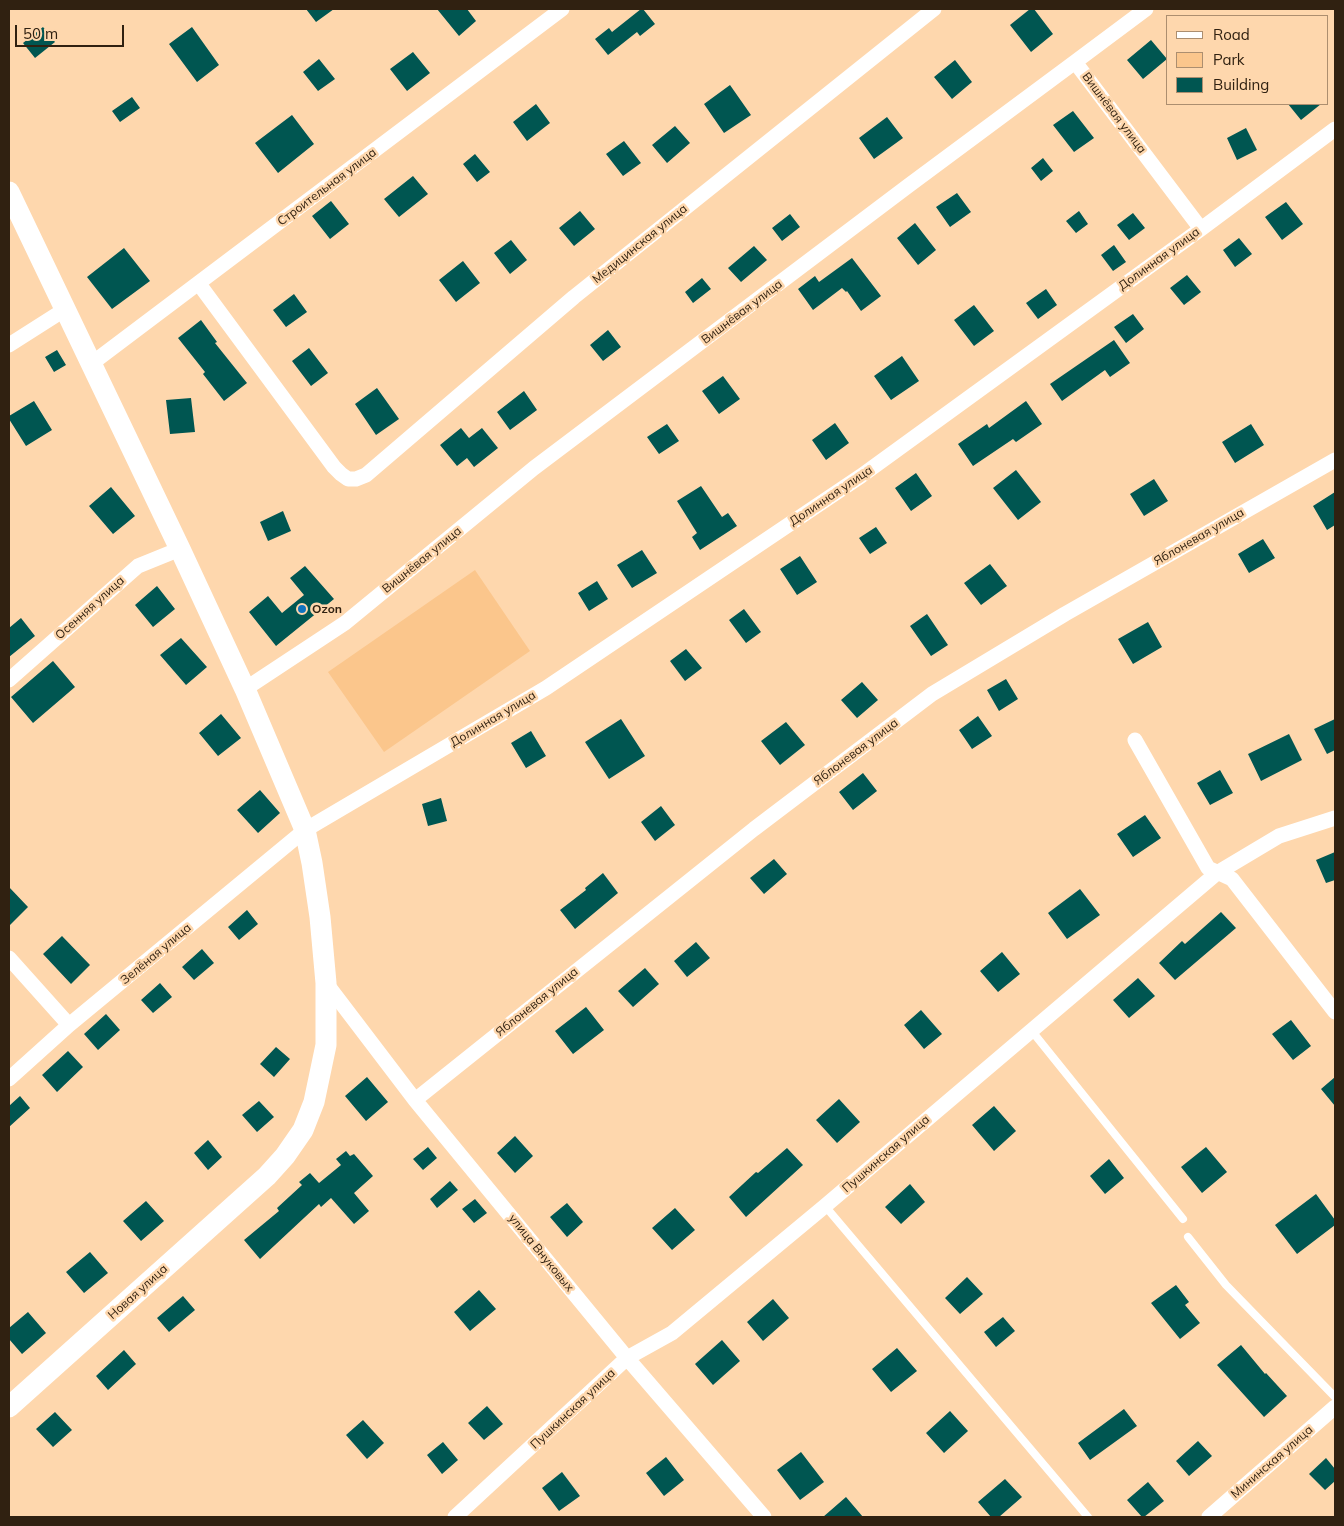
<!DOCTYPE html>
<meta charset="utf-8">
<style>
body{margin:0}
#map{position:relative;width:1344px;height:1526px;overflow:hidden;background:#fed7ad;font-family:Mulish,sans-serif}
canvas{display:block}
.frame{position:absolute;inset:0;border:10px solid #302111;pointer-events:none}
.legend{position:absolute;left:1166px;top:15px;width:162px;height:90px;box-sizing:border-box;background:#fed7ad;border:1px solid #ac8e6f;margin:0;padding:6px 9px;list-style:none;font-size:15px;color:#302111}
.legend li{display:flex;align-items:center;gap:10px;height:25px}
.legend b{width:25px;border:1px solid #ac8e6f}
.scale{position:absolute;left:15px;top:25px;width:109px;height:22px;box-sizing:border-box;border:2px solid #302111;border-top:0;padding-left:6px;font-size:15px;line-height:18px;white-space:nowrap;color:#302111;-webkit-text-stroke:4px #fed7ad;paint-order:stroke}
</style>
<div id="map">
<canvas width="1344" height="1526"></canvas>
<div class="frame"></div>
<ul class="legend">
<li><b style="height:6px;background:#fff"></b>Road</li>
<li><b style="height:14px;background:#fbc68c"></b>Park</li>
<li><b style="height:14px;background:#005651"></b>Building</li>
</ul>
<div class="scale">50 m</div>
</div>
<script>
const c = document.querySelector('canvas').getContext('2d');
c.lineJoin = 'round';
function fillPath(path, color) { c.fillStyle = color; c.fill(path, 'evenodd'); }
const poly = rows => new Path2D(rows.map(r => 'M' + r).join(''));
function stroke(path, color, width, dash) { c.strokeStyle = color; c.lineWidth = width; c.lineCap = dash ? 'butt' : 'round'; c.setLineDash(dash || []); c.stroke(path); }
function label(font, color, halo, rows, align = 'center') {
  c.font = font + ' Mulish,sans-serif'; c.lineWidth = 5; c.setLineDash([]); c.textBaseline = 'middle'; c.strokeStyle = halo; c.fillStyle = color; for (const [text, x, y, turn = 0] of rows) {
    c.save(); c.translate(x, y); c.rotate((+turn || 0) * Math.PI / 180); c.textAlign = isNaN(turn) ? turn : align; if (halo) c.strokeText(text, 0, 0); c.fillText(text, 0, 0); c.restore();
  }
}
fillPath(poly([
 [475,570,530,651,384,752,328,672]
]), '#fbc68c');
fillPath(poly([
 [306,9,334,9,316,22],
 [437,9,467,9,476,21,459,36],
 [641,9,643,9,655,24,640,36,637,32,608,55,595,39,609,28,612,32],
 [1030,9,1034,9,1053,34,1031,52,1010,25],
 [43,27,55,42,35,58,23,43],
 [192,27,219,65,197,82,169,44],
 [1151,40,1167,59,1143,79,1127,60],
 [413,52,430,73,407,91,390,69],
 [319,59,335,79,318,91,303,72],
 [955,60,972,82,952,99,934,77],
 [730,85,751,115,724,133,704,104],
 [132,97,140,108,120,122,112,111],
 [536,104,550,123,527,141,513,122],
 [1288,104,1321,104,1301,120],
 [1073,111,1094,138,1074,152,1053,125],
 [292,115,314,144,278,173,255,143],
 [887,117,903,138,874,159,859,138],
 [675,126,690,143,667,163,652,145],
 [1246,128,1257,150,1237,160,1227,138],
 [624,141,641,163,623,176,606,154],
 [475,154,490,172,477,182,463,164],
 [1043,158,1053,171,1041,181,1031,168],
 [413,176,428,194,399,217,384,199],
 [957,193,971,212,950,227,936,207],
 [331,201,349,224,330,239,312,216],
 [1286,202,1303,224,1282,240,1265,217],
 [580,211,595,229,574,246,559,228],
 [1079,211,1088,224,1076,233,1066,221],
 [1133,213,1145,228,1129,240,1117,225],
 [790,214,800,227,782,241,772,228],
 [915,223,936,250,918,265,897,238],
 [1239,238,1252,254,1235,267,1223,250],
 [511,240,527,260,510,274,494,253],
 [1114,245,1126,262,1113,271,1101,255],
 [754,246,767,260,741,282,728,268],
 [124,248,150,281,112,309,87,277],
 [852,258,881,296,861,311,847,291,846,292,842,288,813,310,798,289,815,276,819,282],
 [463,261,480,283,456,302,439,280],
 [1187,275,1201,292,1184,305,1170,288],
 [702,278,711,289,693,303,685,292],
 [1046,289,1057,305,1038,319,1026,303],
 [294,294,307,312,286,327,273,310],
 [974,305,994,331,974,346,954,320],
 [1133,314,1144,329,1126,343,1114,327],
 [201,320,217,342,215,343,247,383,224,401,203,374,205,372,178,338],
 [608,330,621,347,603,361,590,345],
 [1114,340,1130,363,1110,377,1105,370,1062,401,1050,384],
 [309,348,328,373,311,386,292,361],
 [57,350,66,365,54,372,45,357],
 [902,356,919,381,891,400,874,376],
 [723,376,740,399,719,414,702,391],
 [377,388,399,419,376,435,355,404],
 [524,391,537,410,510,430,497,412],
 [191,398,195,432,170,434,166,400],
 [34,401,52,430,26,446,9,419,9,416],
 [1026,401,1042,424,1016,442,1013,439,973,466,958,444,987,424,989,428],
 [835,423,849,443,826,460,812,440],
 [667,424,679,441,659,454,647,437],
 [1251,424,1264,445,1235,463,1222,442],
 [461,428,469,438,482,428,498,448,474,467,467,458,457,466,440,445],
 [1016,470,1041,502,1018,520,993,488],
 [916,473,932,496,911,511,895,488],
 [1154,479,1168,501,1144,516,1130,494],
 [701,486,722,517,728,513,737,526,700,550,692,537,697,533,677,501],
 [111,487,135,516,113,534,89,506],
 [1335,492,1335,525,1327,530,1313,506],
 [283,511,291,531,268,541,260,522],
 [876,527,887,543,870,554,859,538],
 [1263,539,1275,558,1249,573,1238,554],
 [642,550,657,573,632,588,617,565],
 [800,556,817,582,797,595,780,569],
 [990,564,1007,586,981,605,964,583],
 [305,566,334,599,276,646,249,612,268,596,282,613,304,595,290,578],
 [597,581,608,599,589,611,578,593],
 [157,586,175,609,153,627,135,605],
 [744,609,761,632,746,643,729,620],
 [927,614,948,645,931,656,910,626],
 [21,618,35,636,9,657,9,628],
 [1148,622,1162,647,1133,664,1118,639],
 [181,638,207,667,186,685,160,655],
 [686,649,702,668,685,681,670,661],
 [53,661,75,687,33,723,11,697],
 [1006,679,1018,699,999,711,987,690],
 [862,682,878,700,857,718,841,700],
 [221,714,241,738,218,756,199,733],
 [978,716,992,736,972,749,959,730],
 [621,719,645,756,609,779,585,742],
 [1335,719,1335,750,1327,754,1314,729],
 [786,722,805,745,780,765,761,741],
 [531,731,546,756,526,768,511,743],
 [1289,734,1302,760,1261,781,1248,754],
 [1220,770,1233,793,1210,805,1197,783],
 [863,773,877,791,853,810,839,792],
 [260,790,280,813,258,833,237,810],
 [441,798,447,821,428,826,422,804],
 [661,806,675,825,655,841,641,822],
 [1145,815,1161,838,1133,857,1117,834],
 [1335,852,1335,880,1326,883,1316,860],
 [774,859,787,874,764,894,750,878],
 [603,873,618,893,575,929,560,910,586,890,585,888],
 [9,887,28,907,9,926],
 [1080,889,1100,915,1067,939,1048,913],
 [247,910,258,924,239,940,228,927],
 [1221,912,1236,928,1175,980,1159,963,1182,941,1185,944],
 [62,936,90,965,71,984,43,954],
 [696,942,710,958,687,977,674,961],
 [202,949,214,963,194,980,182,967],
 [1002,952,1020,974,998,992,980,971],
 [645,968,659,984,633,1007,618,991],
 [1138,978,1155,996,1129,1018,1113,1000],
 [160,983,172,997,153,1013,141,1000],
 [586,1007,604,1030,573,1054,555,1031],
 [921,1010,942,1034,924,1049,904,1025],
 [106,1014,120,1030,98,1050,84,1034],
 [1291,1020,1311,1046,1293,1060,1272,1034],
 [276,1047,290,1059,274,1077,260,1064],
 [68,1051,83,1067,57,1092,42,1075],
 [367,1077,388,1102,366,1121,345,1096],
 [1335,1077,1335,1106,1321,1089],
 [20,1096,30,1108,9,1127,9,1106],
 [839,1099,860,1122,837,1143,816,1120],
 [259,1101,274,1117,257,1132,242,1115],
 [994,1106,1016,1131,994,1151,972,1125],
 [515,1136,533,1156,515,1173,497,1153],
 [208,1140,222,1157,208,1170,194,1153],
 [428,1147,437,1158,423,1170,413,1159],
 [1206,1147,1227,1172,1202,1193,1181,1167],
 [787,1148,803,1165,746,1217,729,1197,756,1172,758,1173],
 [346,1151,350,1156,354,1154,373,1176,354,1193,369,1211,354,1224,331,1198,321,1207,319,1204,260,1259,244,1240,279,1211,277,1208,302,1185,299,1182,310,1173,319,1183,341,1165,336,1159],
 [1109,1159,1124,1178,1105,1194,1090,1176],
 [450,1181,458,1190,437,1208,430,1199],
 [910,1184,925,1202,901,1224,885,1207],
 [1316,1194,1335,1220,1335,1225,1297,1254,1275,1225],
 [475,1199,487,1213,474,1223,462,1209],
 [146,1201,164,1221,141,1241,123,1221],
 [567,1203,583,1222,567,1237,550,1217],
 [675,1208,695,1230,672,1250,652,1228],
 [90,1252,108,1273,84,1293,66,1272],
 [967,1277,983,1294,960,1314,945,1298],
 [1176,1285,1189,1302,1185,1305,1200,1323,1180,1339,1151,1303],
 [479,1290,496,1309,470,1331,454,1312],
 [183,1296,195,1310,169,1332,157,1318],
 [773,1299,789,1318,763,1341,747,1322],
 [28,1312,46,1333,22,1354,9,1339,9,1328],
 [1003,1317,1015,1331,996,1347,984,1332],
 [722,1340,740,1361,713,1385,695,1364],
 [1241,1345,1265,1374,1266,1373,1287,1396,1264,1417,1217,1365],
 [897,1348,917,1371,891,1392,872,1369],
 [124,1350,136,1364,108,1390,96,1376],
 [487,1406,503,1424,484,1440,468,1423],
 [1124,1409,1137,1426,1090,1460,1078,1443],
 [950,1411,968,1431,944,1453,926,1433],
 [55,1412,72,1430,53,1447,36,1429],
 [363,1420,384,1443,367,1459,346,1435],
 [1198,1441,1212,1456,1189,1476,1176,1461],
 [443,1442,458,1460,442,1474,427,1455],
 [801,1452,824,1482,800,1500,777,1470],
 [666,1457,684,1480,664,1496,646,1473],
 [1326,1458,1335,1469,1335,1481,1325,1490,1309,1474],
 [562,1472,580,1496,559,1511,542,1488],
 [1005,1479,1022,1497,999,1517,991,1517,978,1502],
 [1148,1482,1164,1501,1144,1517,1142,1517,1127,1500],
 [846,1497,863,1517,823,1517]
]), '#005651');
stroke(poly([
 [1031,1030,1183,1219],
 [825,1206,1088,1517],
 [1188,1237,1226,1285,1335,1397]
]), '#fff', 8);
stroke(poly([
 [1075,62,1146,9],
 [199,284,334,467,341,474,348,479,356,479,366,475,574,297,934,9],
 [9,345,64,310],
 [91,364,562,9],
 [9,680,138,566,180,549],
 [245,689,345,623,534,468,908,186,1075,62,1201,229],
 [1135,740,1208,868,1232,879,1335,1012],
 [9,958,69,1025],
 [326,983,415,1100,627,1358,764,1517],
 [9,1079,69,1025,305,830,546,688,861,476,1201,229,1335,129],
 [415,1100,754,829,932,694,1065,614,1335,460],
 [455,1517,627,1358,672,1333,825,1206,1217,873,1279,836,1335,818],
 [1209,1517,1335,1407]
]), '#fff', 15);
stroke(poly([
 [9,192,180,549,245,689,305,830,312,863,320,917,326,983,326,1045,314,1102,303,1130,285,1156,267,1176,9,1407]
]), '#fff', 21);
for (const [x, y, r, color] of [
 [302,609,5,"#1073bf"]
]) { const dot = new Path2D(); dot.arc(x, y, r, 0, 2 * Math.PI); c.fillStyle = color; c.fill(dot); stroke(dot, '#fed7ad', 2); }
label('12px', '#302111', '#fed7ad', [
 ["Вишнёвая улица",1114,113,53],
 ["Строительная улица",327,187,-37],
 ["Медицинская улица",640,244,-39],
 ["Долинная улица",1159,259,-36],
 ["Вишнёвая улица",742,312,-37],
 ["Долинная улица",831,496,-34],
 ["Яблоневая улица",1199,537,-30],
 ["Вишнёвая улица",422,560,-39],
 ["Осенняя улица",90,608,-42],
 ["Долинная улица",493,719,-31],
 ["Яблоневая улица",856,752,-37],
 ["Зелёная улица",156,954,-40],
 ["Яблоневая улица",537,1002,-39],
 ["Пушкинская улица",886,1154,-41],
 ["улица Внуковых",541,1253,51],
 ["Новая улица",138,1292,-42],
 ["Пушкинская улица",573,1409,-43],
 ["Мининская улица",1272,1462,-41]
]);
label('bold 12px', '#302111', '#fed7ad', [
 ["Ozon",312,609]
], 'left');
</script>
